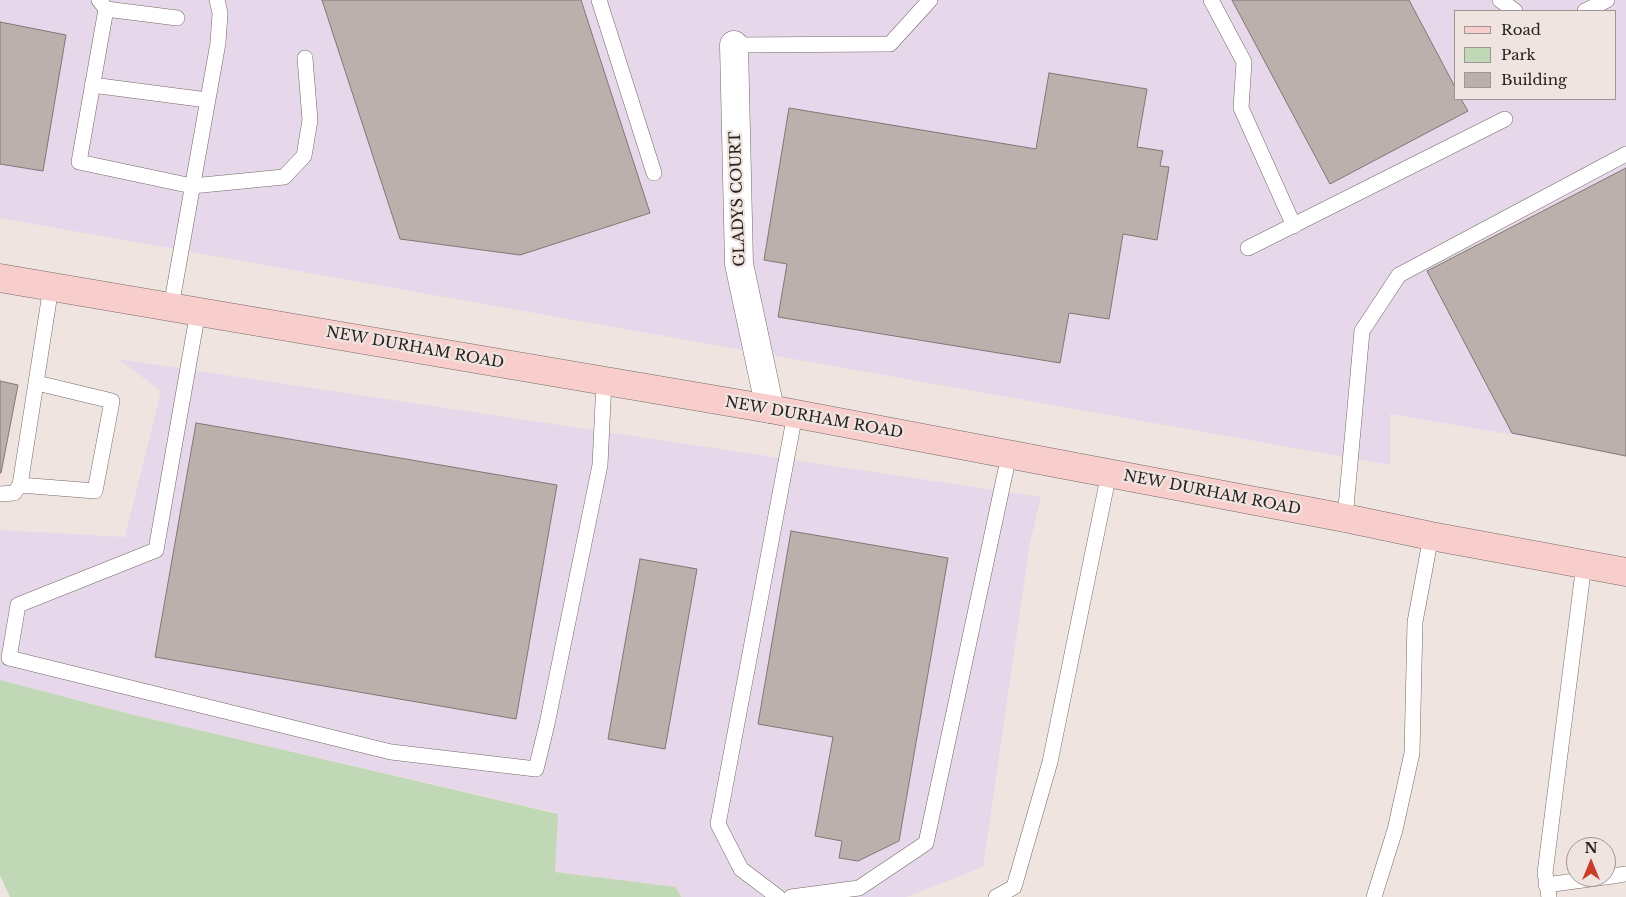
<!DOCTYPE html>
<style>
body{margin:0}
#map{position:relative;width:1626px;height:897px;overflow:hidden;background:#f0e4e0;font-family:"Libre Baskerville",serif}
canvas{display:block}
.legend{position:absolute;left:1454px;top:10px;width:162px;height:90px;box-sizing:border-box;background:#f0e4e0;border:1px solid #9f9693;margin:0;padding:6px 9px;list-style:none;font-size:15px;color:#262220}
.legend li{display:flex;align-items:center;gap:10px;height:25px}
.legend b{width:25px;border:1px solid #9f9693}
.north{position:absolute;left:1566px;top:837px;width:50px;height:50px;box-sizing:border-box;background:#f0e4e0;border:1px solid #9f9693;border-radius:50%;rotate:0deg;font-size:14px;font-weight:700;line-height:20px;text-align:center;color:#262220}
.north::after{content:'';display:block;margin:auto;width:18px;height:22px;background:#c93d2a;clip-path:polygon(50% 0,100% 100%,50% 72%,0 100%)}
</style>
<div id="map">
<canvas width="1626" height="897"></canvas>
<ul class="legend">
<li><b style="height:6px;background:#f8cecc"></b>Road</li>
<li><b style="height:14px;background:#c0d8b6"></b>Park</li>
<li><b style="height:14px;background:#bcb0ad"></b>Building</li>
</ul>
<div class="north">N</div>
</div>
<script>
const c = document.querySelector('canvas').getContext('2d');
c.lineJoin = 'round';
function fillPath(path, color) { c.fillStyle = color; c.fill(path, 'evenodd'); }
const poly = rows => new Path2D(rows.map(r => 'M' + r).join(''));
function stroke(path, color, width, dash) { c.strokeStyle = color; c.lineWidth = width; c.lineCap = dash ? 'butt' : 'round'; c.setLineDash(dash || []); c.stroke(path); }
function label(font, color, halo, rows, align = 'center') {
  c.font = font + ' "Libre Baskerville",serif'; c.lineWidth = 4.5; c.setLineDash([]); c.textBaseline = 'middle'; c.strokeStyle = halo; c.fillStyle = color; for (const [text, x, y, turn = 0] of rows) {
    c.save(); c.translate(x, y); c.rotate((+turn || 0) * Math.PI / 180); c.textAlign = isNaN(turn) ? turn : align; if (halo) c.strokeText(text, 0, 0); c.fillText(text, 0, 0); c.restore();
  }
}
fillPath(poly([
 [0,0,1626,0,1626,454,1390,414,1390,465,0,218],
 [1455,11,1615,11,1615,99,1455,99],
 [118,359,1041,497,1030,542,983,867,906,897,681,897,676,887,555,872,557,813,130,714,0,680,0,530,125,537,161,391]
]), '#e6d7ea');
fillPath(poly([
 [0,680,130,714,558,814,555,872,676,887,681,897,10,897,0,875]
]), '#c0d8b6');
const building = poly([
 [322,0,581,0,650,213,520,255,400,239,322,0],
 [1232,0,1409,0,1455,87,1455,99,1461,99,1468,111,1330,184,1232,0],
 [0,22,66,35,43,171,0,164,0,22],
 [1049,73,1147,89,1137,147,1163,151,1160,166,1169,167,1157,240,1123,234,1109,319,1069,313,1060,363,778,317,787,264,764,260,789,108,1036,149,1049,73],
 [1626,168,1626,456,1512,433,1427,271,1626,168],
 [0,381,18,385,1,473,0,473,0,381],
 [196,423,557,485,516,719,155,657,196,423],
 [791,531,948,558,899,841,858,861,839,858,842,841,815,836,833,737,758,724,791,531],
 [640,559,697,569,665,749,608,739,640,559]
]);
fillPath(building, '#bcb0ad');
stroke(building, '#827774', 1);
const lane = poly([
 [99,0,106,9,79,162,192,186,284,177,304,156,310,120,305,58],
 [599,0,654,173],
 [1211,0,1244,62,1241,108,1294,226],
 [1500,0,1515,11],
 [106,9,177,18],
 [1585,11,1607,0],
 [734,45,890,44,930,0],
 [92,85,207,100],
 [1248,248,1505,119],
 [171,307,218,43,220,13,217,0],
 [198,311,156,550,18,605,9,658,391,752,536,769,547,724,600,465,604,381],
 [20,485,95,491,112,401,37,383],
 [0,494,14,493,20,485,51,287],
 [1345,518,1362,331,1399,275,1626,154],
 [1606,877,1626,874],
 [1546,885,1605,877],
 [778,897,741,869,718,824,795,414],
 [791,897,859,888,926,843,1009,455],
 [996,897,1014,887,1050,762,1109,473],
 [1374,897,1395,830,1412,753,1415,622,1431,536],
 [1549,897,1545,873,1584,564]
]);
const street = poly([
 [734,45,739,264,770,409]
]);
const secondary = poly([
 [0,278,770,409,1345,518,1431,536,1626,572]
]);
stroke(lane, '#746965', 16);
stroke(street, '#746965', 29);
stroke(secondary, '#746965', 29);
stroke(lane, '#fff', 15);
stroke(street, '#fff', 28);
stroke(secondary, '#f8cecc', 28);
label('15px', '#262220', '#f0e4e0', [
 ["GLADYS COURT",738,199,-92],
 ["NEW DURHAM ROAD",415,348,10],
 ["NEW DURHAM ROAD",814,418,10],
 ["NEW DURHAM ROAD",1212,493,11]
]);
</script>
